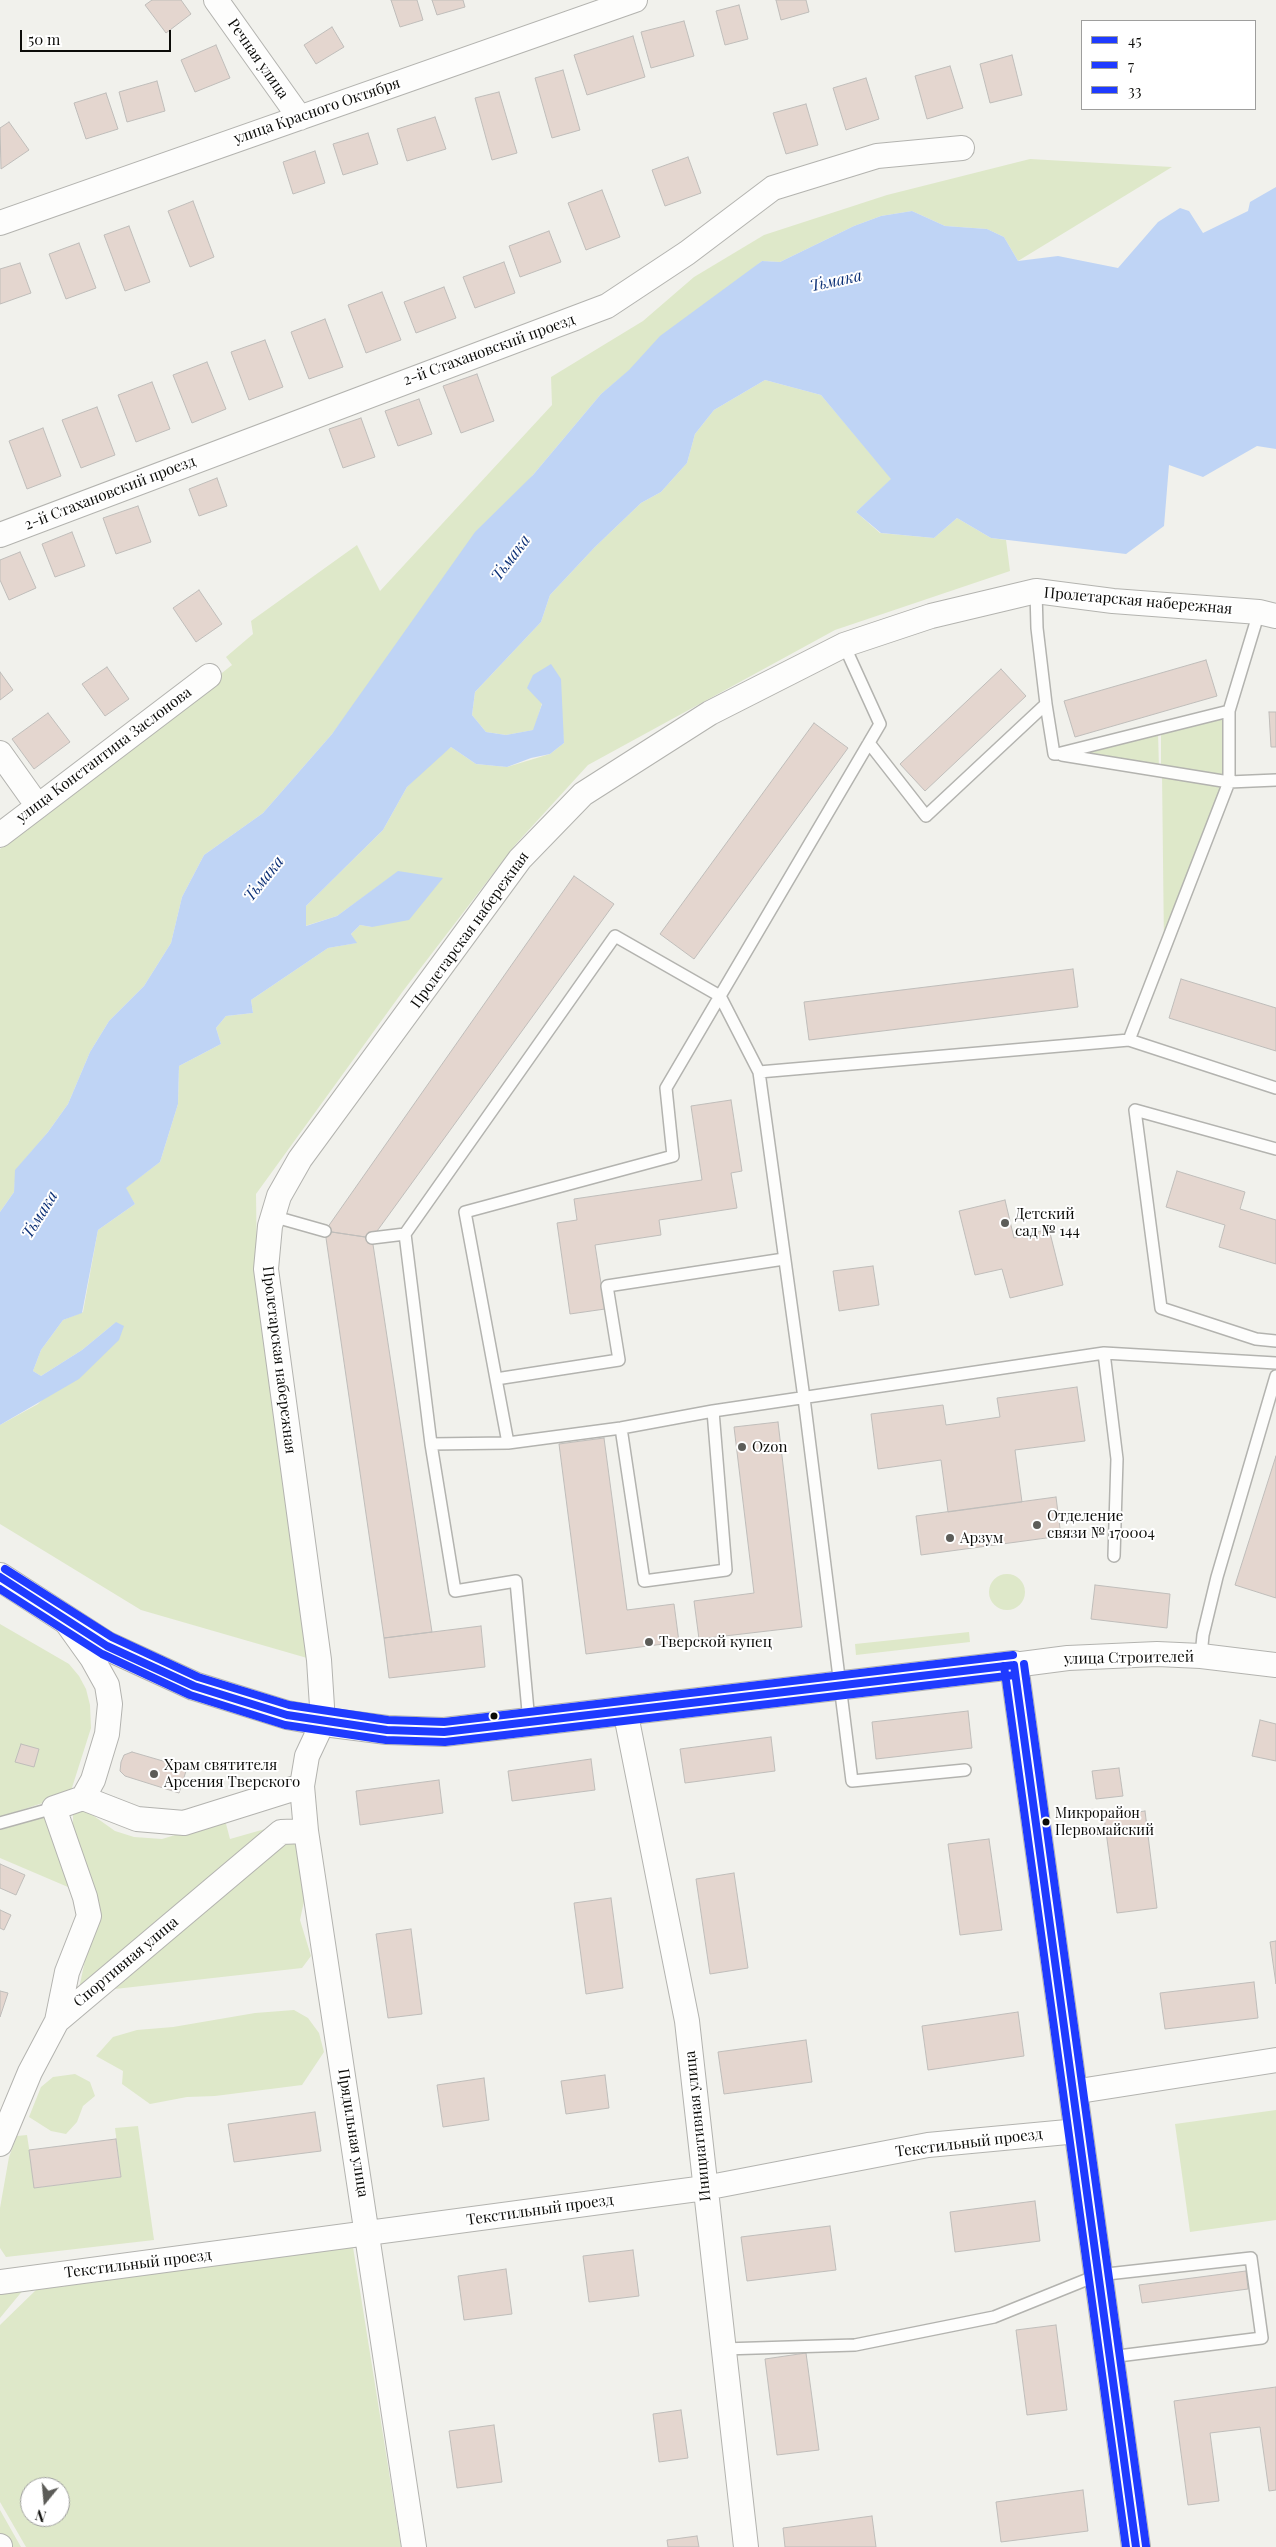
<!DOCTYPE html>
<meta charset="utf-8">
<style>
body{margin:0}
#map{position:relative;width:1276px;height:2547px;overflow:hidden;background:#f1f1ec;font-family:"Playfair Display",serif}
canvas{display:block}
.legend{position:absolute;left:1081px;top:20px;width:175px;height:90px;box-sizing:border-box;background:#fff;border:1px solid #9e9e9d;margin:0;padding:6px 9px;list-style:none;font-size:15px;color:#0c0c09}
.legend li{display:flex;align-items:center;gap:10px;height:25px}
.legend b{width:25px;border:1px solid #9e9e9d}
.north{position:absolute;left:20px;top:2477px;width:50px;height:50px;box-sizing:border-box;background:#fff;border:1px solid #9e9e9d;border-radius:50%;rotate:197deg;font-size:14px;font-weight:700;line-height:20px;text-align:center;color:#0c0c09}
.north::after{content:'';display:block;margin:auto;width:18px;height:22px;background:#5c5c58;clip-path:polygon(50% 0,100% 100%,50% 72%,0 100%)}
.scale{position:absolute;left:20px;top:30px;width:151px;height:22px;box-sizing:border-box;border:2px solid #0c0c09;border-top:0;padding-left:6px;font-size:15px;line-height:18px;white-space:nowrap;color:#0c0c09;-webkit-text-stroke:4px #fff;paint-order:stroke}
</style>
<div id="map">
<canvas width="1276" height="2547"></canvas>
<ul class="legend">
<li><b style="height:6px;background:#1f3bff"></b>45</li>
<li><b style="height:6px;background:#1f3bff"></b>7</li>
<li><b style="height:6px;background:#1f3bff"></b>33</li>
</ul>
<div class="north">N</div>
<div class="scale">50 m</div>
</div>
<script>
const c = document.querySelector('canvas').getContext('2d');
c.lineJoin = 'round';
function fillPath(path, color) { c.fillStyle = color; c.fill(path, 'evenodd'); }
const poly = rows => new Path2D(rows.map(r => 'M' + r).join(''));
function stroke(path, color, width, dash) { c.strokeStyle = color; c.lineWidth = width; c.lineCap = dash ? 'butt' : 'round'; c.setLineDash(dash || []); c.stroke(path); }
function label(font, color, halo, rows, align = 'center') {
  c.font = font + ' "Playfair Display",serif'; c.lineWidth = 4; c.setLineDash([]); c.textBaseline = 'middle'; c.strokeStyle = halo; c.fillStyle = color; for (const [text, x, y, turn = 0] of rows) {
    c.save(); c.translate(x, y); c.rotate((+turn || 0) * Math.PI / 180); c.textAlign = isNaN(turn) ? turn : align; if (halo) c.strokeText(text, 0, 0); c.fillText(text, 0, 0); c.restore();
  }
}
fillPath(poly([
 [1030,159,1172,167,1018,261,1004,237,987,229,945,226,912,211,881,216,854,226,780,262,762,261,601,394,533,475,332,734,263,813,204,855,182,897,171,943,144,986,109,1021,90,1052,68,1104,48,1132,16,1170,14,1192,0,1212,0,849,232,665,226,657,253,634,251,621,357,545,380,591,552,405,551,377,643,321,694,277,764,235,887,195],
 [765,380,821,395,892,479,856,512,880,533,934,538,957,518,991,538,1006,540,1010,571,835,630,588,765,515,845,403,991,256,1194,257,1268,307,1658,141,1610,0,1524,0,1425,38,1404,116,1322,82,1350,41,1376,33,1371,41,1350,63,1320,83,1312,98,1230,135,1204,125,1188,160,1162,178,1104,179,1066,221,1044,216,1028,226,1016,253,1013,251,1000,328,948,356,943,351,934,360,925,372,927,398,872,337,916,305,926,306,906,383,830,407,787,435,759,451,747,476,764,507,767,550,754,564,743,562,725,542,703,534,730,506,735,486,732,472,715,475,692,541,622,550,595,595,547,641,503,661,492,687,463,695,434,714,410],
 [1229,713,1228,780,1161,770,1161,730],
 [1158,731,1159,769,1068,754],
 [1162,773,1226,783,1164,947],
 '989 1592a18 18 0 1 1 36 0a18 18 0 1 1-36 0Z',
 [0,1624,69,1664,79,1676,86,1689,90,1705,91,1728,70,1794,0,1817],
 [969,1632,970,1642,856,1655,855,1644],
 [84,1809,115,1831,134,1837,162,1839,225,1820,230,1839,272,1827,77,1998,95,1913,73,1846,73,1815],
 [54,1813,75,1890,0,1858,0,1830],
 [299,1842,306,1892,300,1920,311,1956,302,1968,115,1989,284,1843],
 [294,2010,308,2018,319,2033,324,2052,302,2085,215,2096,187,2097,150,2104,122,2084,123,2071,96,2056,113,2037,137,2030,173,2027,255,2013],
 [75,2074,90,2082,95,2096,83,2106,77,2122,66,2134,51,2131,29,2117,41,2087,53,2077],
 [1276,2110,1276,2220,1190,2232,1175,2124],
 [138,2126,154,2240,6,2257,0,2248,0,2208,9,2157,17,2136,27,2135,35,2188,121,2177,115,2128],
 [353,2247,401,2547,26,2547,0,2502,0,2325,36,2290],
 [30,2487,60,2487,60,2517,30,2517],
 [0,2289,24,2289,0,2318],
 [0,2510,21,2547,0,2547]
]), '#dee8c9');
fillPath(poly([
 [1276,187,1276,449,1257,446,1203,477,1169,465,1164,526,1126,554,991,538,957,518,934,538,881,533,856,512,891,479,821,395,765,380,714,410,695,434,687,463,661,492,641,503,595,547,550,595,541,622,475,692,472,715,486,732,506,735,533,730,542,704,527,688,533,675,551,664,561,679,564,743,550,754,531,758,507,767,476,764,451,747,407,787,383,830,306,906,306,926,337,916,398,871,443,878,409,920,372,927,360,925,351,934,357,943,328,948,251,1000,253,1013,226,1016,216,1028,221,1044,179,1066,178,1104,160,1162,126,1188,135,1204,98,1230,82,1313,63,1320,41,1350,33,1371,41,1376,82,1350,116,1322,124,1326,119,1340,79,1379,0,1425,0,1212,14,1192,15,1170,48,1132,68,1104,90,1052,109,1021,144,986,171,943,182,897,204,855,263,813,332,734,475,532,533,475,601,394,629,370,660,336,762,261,780,262,854,226,881,216,912,211,945,226,987,229,1004,237,1018,261,1058,256,1118,268,1158,222,1180,208,1189,211,1203,233,1248,211,1250,202]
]), '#bfd4f5');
const building = poly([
 [152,0,181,0,191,14,166,33,145,5,152,0],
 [391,0,417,0,423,20,400,27,391,0],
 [432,0,463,0,465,7,437,15,432,0],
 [776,0,806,0,809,12,781,20,776,0],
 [739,5,748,39,725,45,716,11,739,5],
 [684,21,694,56,651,68,641,32,684,21],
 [332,27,344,47,316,64,304,45,332,27],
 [633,36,645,77,587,95,574,55,633,36],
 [216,45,230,78,195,92,181,60,216,45],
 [1012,55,1022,95,990,103,980,64,1012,55],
 [950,66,963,108,927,119,915,76,950,66],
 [563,70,580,130,552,138,535,78,563,70],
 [866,78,879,119,846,130,833,88,866,78],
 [157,81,165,111,127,122,119,92,157,81],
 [499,92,517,153,492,160,475,98,499,92],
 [106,93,118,129,86,139,74,103,106,93],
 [806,104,818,145,786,154,773,113,806,104],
 [435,117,446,149,407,161,397,129,435,117],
 [9,122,29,150,1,169,0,128,9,122],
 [368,133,378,164,343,175,333,144,368,133],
 [315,151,325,183,293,194,283,162,315,151],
 [688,157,701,193,665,206,652,170,688,157],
 [602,190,620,237,586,250,568,203,602,190],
 [193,201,214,257,190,267,168,211,193,201],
 [129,226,150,282,125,291,104,235,129,226],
 [549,231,561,262,520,277,509,246,549,231],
 [79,243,96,288,66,299,49,254,79,243],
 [504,262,515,293,475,308,463,277,504,262],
 [20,263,31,293,0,304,0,269,20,263],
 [444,287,456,318,416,333,404,302,444,287],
 [382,292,401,340,366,353,348,305,382,292],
 [325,319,343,367,309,379,291,332,325,319],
 [265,340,283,387,249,400,231,352,265,340],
 [207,362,226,409,192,423,173,375,207,362],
 [477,374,494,421,461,433,443,386,477,374],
 [152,382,170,429,136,442,118,395,152,382],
 [419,399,432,434,398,446,385,411,419,399],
 [97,407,115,455,81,468,62,420,97,407],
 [361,418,375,457,343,468,329,429,361,418],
 [43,428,61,476,27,489,9,441,43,428],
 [217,478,227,506,199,516,189,489,217,478],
 [138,506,151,542,116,554,103,518,138,506],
 [72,532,85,566,55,577,42,544,72,532],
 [20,552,36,588,9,600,0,580,0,560,20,552],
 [199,590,222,624,196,642,173,608,199,590],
 [1206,660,1217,696,1075,737,1064,701,1206,660],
 [107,667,129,699,105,716,82,684,107,667],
 [1001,669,1026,696,925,791,900,764,1001,669],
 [0,672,13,690,0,700,0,672],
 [1269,712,1276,712,1276,747,1271,747,1269,712],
 [48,713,70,742,34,769,12,739,48,713],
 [814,723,848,748,694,959,660,934,814,723],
 [574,876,614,904,372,1238,325,1231,574,876],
 [1073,969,1078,1007,809,1040,804,1002,1073,969],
 [1181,979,1276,1008,1276,1051,1169,1018,1181,979],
 [731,1100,742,1171,731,1173,737,1208,659,1220,661,1235,595,1245,605,1309,570,1314,557,1223,577,1220,574,1199,702,1180,691,1106,731,1100],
 [1177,1171,1245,1192,1240,1209,1276,1220,1276,1264,1219,1247,1225,1225,1166,1207,1177,1171],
 [1005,1200,1014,1238,1049,1229,1063,1285,1010,1298,1002,1269,975,1275,959,1211,1005,1200],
 [325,1231,372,1238,432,1632,384,1638,325,1231],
 [873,1266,879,1305,839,1311,833,1271,873,1266],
 [1077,1387,1085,1441,1015,1450,1022,1502,948,1512,941,1460,878,1469,871,1414,943,1405,946,1425,1000,1417,997,1398,1077,1387],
 [778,1422,802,1627,699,1639,694,1601,754,1593,734,1427,778,1422],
 [604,1438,627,1610,674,1604,679,1642,586,1654,559,1444,604,1438],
 [1276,1456,1276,1598,1235,1585,1276,1456],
 [1056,1497,1061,1536,921,1555,916,1516,1056,1497],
 [1095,1585,1170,1594,1167,1628,1091,1619,1095,1585],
 [481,1626,485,1667,389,1678,384,1638,481,1626],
 [968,1711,972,1748,876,1759,872,1722,968,1711],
 [1260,1720,1276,1724,1276,1761,1252,1756,1260,1720],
 [771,1737,775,1771,685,1783,680,1749,771,1737],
 [21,1744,39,1749,34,1767,15,1762,21,1744],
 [132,1752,187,1768,179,1793,125,1776,120,1771,121,1762,124,1755,132,1752],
 [591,1759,595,1790,512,1801,508,1771,591,1759],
 [1119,1768,1123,1796,1096,1799,1092,1771,1119,1768],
 [439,1780,443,1813,360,1825,356,1791,439,1780],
 [1145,1811,1157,1908,1117,1913,1104,1817,1145,1811],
 [989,1839,1002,1930,960,1935,948,1844,989,1839],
 [0,1864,25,1875,16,1895,0,1888,0,1864],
 [734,1873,748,1968,710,1974,696,1879,734,1873],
 [611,1898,623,1988,586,1994,574,1903,611,1898],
 [0,1910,11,1915,4,1930,0,1928,0,1910],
 [411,1929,422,2014,388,2018,376,1934,411,1929],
 [1276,1941,1276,1984,1270,1942,1276,1941],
 [1254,1982,1258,2018,1165,2029,1160,1993,1254,1982],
 [0,1991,8,1993,0,2017,0,1991],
 [1018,2012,1024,2056,928,2070,922,2026,1018,2012],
 [806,2040,812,2082,724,2094,718,2052,806,2040],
 [605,2075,609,2108,566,2114,561,2081,605,2075],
 [484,2078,489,2120,443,2127,437,2085,484,2078],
 [315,2112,321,2151,234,2162,228,2124,315,2112],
 [116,2139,121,2177,34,2188,29,2150,116,2139],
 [1035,2201,1040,2241,955,2252,950,2212,1035,2201],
 [830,2226,836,2270,747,2281,741,2237,830,2226],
 [633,2250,639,2296,589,2302,583,2256,633,2250],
 [506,2269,512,2314,464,2320,458,2276,506,2269],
 [1246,2271,1248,2289,1142,2303,1139,2285,1246,2271],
 [1056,2325,1067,2410,1027,2415,1016,2330,1056,2325],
 [806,2353,819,2450,777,2455,765,2359,806,2353],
 [1276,2387,1276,2490,1269,2491,1260,2427,1210,2433,1219,2501,1188,2505,1174,2401,1276,2387],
 [681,2410,688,2458,659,2462,653,2414,681,2410],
 [494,2425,502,2482,457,2488,449,2431,494,2425],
 [1083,2490,1088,2531,1001,2542,996,2502,1083,2490],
 [872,2516,876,2547,785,2547,783,2528,872,2516],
 [697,2536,699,2547,668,2547,667,2540,697,2536]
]);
fillPath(building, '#e4d6cf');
stroke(building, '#bfbdba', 1);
const service = poly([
 [1036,591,1037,628,1046,704],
 [1259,612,1229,711,1229,782,1129,1040,1276,1088],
 [844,645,880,724,720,996,759,1072,804,1398,852,1781,965,1770],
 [869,743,926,816,1046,704,1054,754,1057,754,1229,711],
 [1062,755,1229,782,1276,780],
 [759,1072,1129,1040],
 [1276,1149,1135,1110,1161,1308,1256,1339,1276,1341],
 [272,1216,325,1231],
 [372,1238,405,1234],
 [1104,1353,1117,1459,1114,1556],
 [496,1379,465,1212,673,1156,666,1088,720,996,615,936,405,1234,431,1444,455,1591,516,1581,529,1722],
 [621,1428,644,1581,726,1570,713,1411],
 [508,1443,496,1379,619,1360,607,1286,784,1259],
 [431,1444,508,1443,621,1428,713,1411,1104,1353,1276,1363],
 [1201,1656,1203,1635,1217,1577,1276,1376],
 [0,1823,54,1808],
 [723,2349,855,2345,994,2317,1098,2275,1251,2258,1262,2338,1110,2357]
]);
const minor = poly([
 [216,0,300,118],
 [0,223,635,0],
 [0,535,607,306,687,253,773,188,877,156,962,148],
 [0,753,37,805],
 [0,835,209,676],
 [1014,1665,1068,1658,1157,1654,1201,1656,1276,1665],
 [625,1710,687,2021,746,2547],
 [83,1798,137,1819,184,1823,302,1786],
 [57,2021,67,1972,89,1916,85,1897,54,1808,83,1798,93,1780,107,1734,110,1704,107,1685,92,1658,67,1623],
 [1073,2092,1276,2060],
 [0,2144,30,2072,57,2021,281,1832,306,1831],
 [0,2282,705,2188,928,2145,1078,2131],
 [0,2546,0,2547],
 [414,2547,306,1831,302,1786,307,1756,323,1722,319,1660,266,1269,270,1226,279,1196,300,1159,520,859,583,794,710,713,844,645,931,616,1036,591,1113,601,1259,612,1276,616]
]);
const secondary = poly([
 [0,1577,107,1646,194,1686,287,1715,332,1723,387,1730,444,1732,1014,1665,1136,2547]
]);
stroke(service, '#b3b3af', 14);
stroke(minor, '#b3b3af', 26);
stroke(secondary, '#b3b3af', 30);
stroke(service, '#fdfdfc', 11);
stroke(minor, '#fdfdfc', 24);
stroke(secondary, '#fdfdfc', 28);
stroke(poly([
 [0,1577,107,1646,194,1686,287,1715,387,1730,444,1732,1014,1665],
 [1014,1665,1136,2547]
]), '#1f3bff', 8);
stroke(poly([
 [0,1589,102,1654,190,1695,285,1725,386,1740,445,1742,1015,1675],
 [1004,1666,1126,2547]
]), '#1f3bff', 8);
stroke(poly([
 [5,1569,112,1637,198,1677,289,1705,388,1720,444,1722,1013,1655],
 [1024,1664,1146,2546]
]), '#1f3bff', 8);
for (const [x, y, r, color] of [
 [1005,1223,5,"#5c5c58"],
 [742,1447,5,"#5c5c58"],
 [1037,1525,5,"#5c5c58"],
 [950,1538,5,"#5c5c58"],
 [649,1642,5,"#5c5c58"],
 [494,1716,4.5,"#0c0c09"],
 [154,1774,5,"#5c5c58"],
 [1046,1822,4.5,"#0c0c09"]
]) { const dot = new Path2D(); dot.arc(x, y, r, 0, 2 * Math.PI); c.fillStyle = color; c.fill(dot); stroke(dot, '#fff', 2); }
label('14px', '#0c0c09', '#fff', [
 ["Микрорайон",1055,1814],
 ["Первомайский",1055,1831]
], 'left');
label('15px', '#0c0c09', '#fff', [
 ["Речная улица",258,59,55],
 ["улица Красного Октября",317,111,-19],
 ["2-й Стахановский проезд",489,350,-20],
 ["2-й Стахановский проезд",110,493,-21],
 ["Пролетарская набережная",1138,601,5],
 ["улица Константина Заслонова",104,755,-37],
 ["Пролетарская набережная",470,930,-54],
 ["Пролетарская набережная",279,1360,83],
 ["улица Строителей",1129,1658,-1],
 ["Спортивная улица",126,1962,-40],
 ["Инициативная улица",698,2126,-96],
 ["Прядильная улица",353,2133,81],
 ["Текстильный проезд",969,2143,-7],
 ["Текстильный проезд",540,2210,-8],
 ["Текстильный проезд",138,2264,-7]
]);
label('15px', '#0c0c09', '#fff', [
 ["Детский",1015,1214],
 ["сад № 144",1015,1231],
 ["Ozon",752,1447],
 ["Отделение",1047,1516],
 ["связи № 170004",1047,1533],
 ["Арзум",960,1538],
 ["Тверской купец",659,1642],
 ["Храм святителя",164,1765],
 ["Арсения Тверского",164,1782]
], 'left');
label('italic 16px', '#0c3076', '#fff', [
 ["Тьмака",836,281,-12],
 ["Тьмака",511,558,-53],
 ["Тьмака",264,879,-51],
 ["Тьмака",40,1215,-58]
]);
</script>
